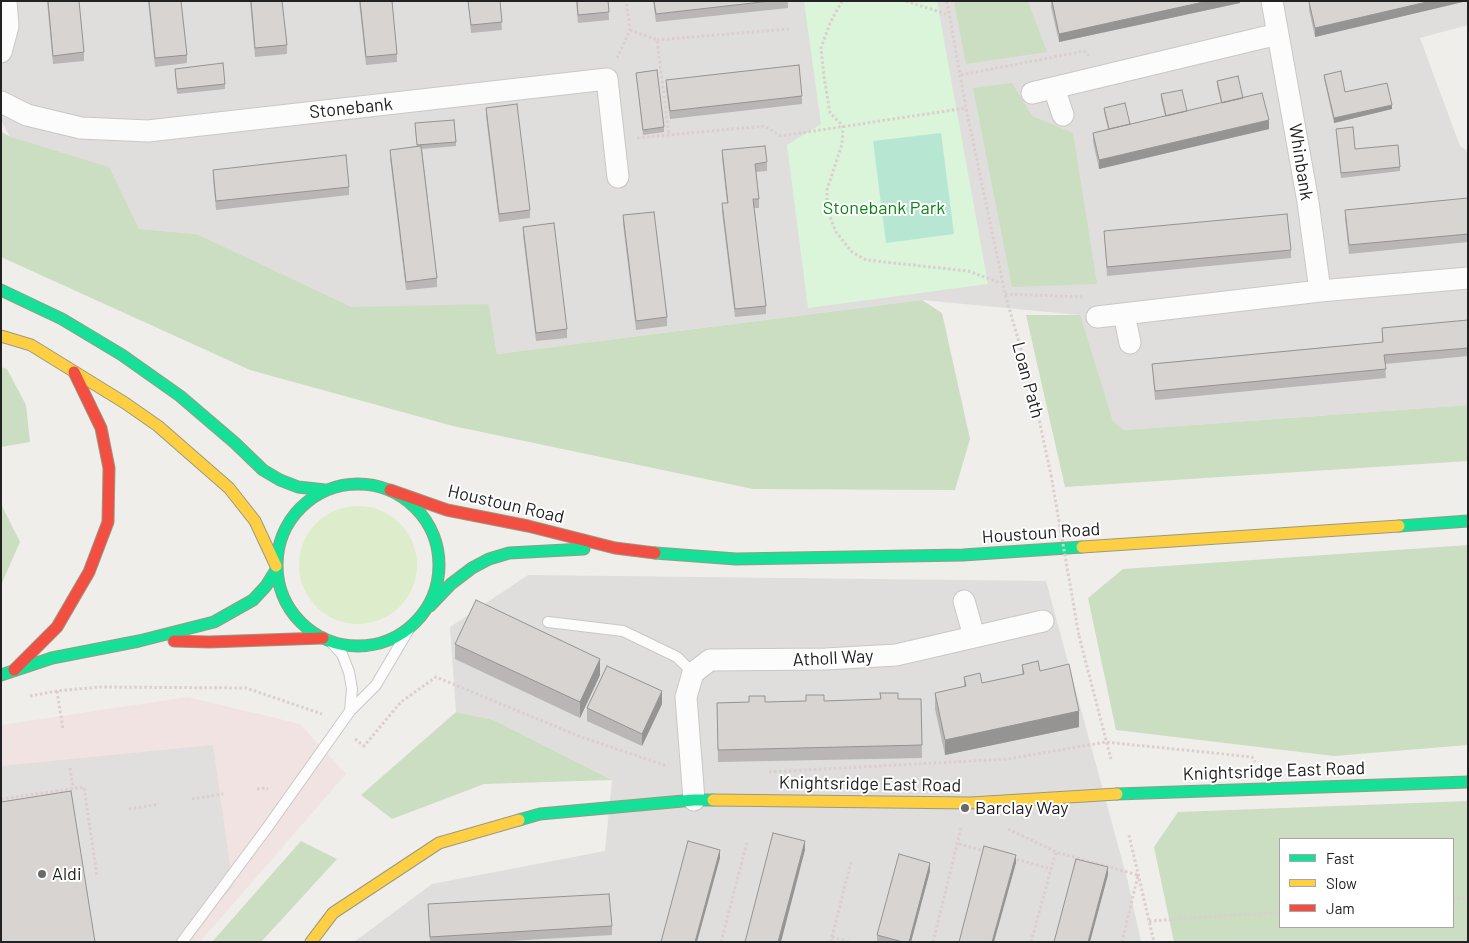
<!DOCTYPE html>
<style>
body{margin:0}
#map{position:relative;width:1469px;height:943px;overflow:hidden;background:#f0eeeb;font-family:Barlow,sans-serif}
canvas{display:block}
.frame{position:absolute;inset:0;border:2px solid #222;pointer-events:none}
.legend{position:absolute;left:1279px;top:838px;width:175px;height:90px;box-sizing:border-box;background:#fff;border:1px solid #a7a7a7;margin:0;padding:6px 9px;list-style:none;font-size:15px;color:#222}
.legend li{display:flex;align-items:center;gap:10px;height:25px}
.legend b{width:25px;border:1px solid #a7a7a7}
</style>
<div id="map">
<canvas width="1469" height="943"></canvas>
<div class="frame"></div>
<ul class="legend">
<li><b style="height:6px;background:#16e098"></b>Fast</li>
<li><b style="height:6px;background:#ffcf43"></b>Slow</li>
<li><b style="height:6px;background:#f24e42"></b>Jam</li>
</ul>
</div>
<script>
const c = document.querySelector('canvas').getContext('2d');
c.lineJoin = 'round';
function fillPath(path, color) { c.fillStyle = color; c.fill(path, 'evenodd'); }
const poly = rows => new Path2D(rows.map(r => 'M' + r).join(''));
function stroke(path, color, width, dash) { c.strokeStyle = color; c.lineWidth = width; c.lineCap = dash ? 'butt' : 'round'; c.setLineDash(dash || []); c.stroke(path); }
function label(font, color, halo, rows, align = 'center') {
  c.font = font + ' Barlow,sans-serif'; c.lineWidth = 4; c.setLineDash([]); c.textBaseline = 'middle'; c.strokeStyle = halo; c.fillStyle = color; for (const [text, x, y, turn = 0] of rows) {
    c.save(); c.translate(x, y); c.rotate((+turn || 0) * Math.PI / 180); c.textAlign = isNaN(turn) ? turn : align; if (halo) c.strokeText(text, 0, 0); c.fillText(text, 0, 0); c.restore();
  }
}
fillPath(poly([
 [1,1,1468,1,1468,25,1420,38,1460,146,1468,151,1468,405,1124,430,1113,421,1079,315,922,300,497,354,489,304,351,308,197,234,139,229,97,164,10,137,1,120],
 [528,575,1046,581,1128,882,1141,942,354,942,432,884,605,851,612,780,494,720,456,712,450,627]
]), '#dfdedc');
fillPath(poly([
 [188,697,300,724,346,774,200,942,1,942,1,725]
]), '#f1e3e1');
fillPath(poly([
 '299 565a59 59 0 1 1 118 0a59 59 0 1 1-118 0Z'
]), '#ddeccb');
fillPath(poly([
 [954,1,1028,1,1047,52,966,64],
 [1012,83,1032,116,1073,133,1097,284,1012,287,973,88],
 [1,132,11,137,109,167,139,229,197,234,351,307,489,304,497,354,922,300,942,313,970,439,955,490,753,489,453,426,250,370,1,257],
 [1026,315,1080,315,1113,421,1124,430,1468,405,1468,461,1065,487],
 [1,367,7,369,26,405,30,442,1,447],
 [1,504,20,542,1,585],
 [1468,545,1468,745,1334,756,1116,730,1088,598,1123,569],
 [456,712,494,720,612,780,484,784,392,819,361,795],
 [1468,801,1468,942,1174,942,1154,847,1178,812],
 [1280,839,1453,839,1453,927,1280,927],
 [301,841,337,859,261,942,212,942]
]), '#cbdec1');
fillPath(poly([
 [804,1,937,1,988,284,808,308,787,145,821,124]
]), '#daf5da');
fillPath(poly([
 [941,133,954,234,886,243,873,141]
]), '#b7e6d2');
fillPath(poly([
 [213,745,233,887,179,942,95,942,1,806,1,766]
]), '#e0dfde');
const lane = poly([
 [548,622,623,631,677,657,693,673],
 [330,641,342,654,349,672,352,689,350,711],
 [182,942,267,828,350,711,376,685,409,629]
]);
const street = poly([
 [1272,1,1308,202,1320,291,1468,278],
 [1,52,8,26,6,1],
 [1054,88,1063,115],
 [1032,93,1278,34],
 [1,102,27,115,81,128,148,131,607,79,618,177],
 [1124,314,1130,343],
 [1097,317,1320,291],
 [964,601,974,636],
 [694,800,686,697,693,673,710,660,826,659,896,655,1043,621]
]);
const fast = poly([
 [1,290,62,319,122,355,180,396,235,443,263,470,280,480,298,487,325,490],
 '277 565a81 81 0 1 1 162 0a81 81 0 1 1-162 0Z',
 [1399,526,1468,521],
 [655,553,736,559,963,555,1082,547],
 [430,606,451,584,472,568,489,559,509,553,584,549],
 [1,675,52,658,139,641,214,622,253,600,266,586,276,570],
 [1117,794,1468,782],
 [519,820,540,814,694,800,713,800]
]);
const slow = poly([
 [1,336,31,345,125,403,158,426,229,488,255,521,276,566],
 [1082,547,1399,526],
 [713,800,971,803,1117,794],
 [311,942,333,913,439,843,519,820]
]);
const jam = poly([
 [390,490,447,510,528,526,615,548,655,553],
 [174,641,209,642,323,638],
 [14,670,57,627,89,572,108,522,109,468,101,428,74,372]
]);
stroke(lane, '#c9c8c7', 12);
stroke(street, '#c9c8c7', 23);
stroke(fast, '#999a82', 13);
stroke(slow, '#999a82', 13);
stroke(jam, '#999a82', 13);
stroke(poly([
 [842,1,830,23,821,48,824,77,830,113,843,126,842,144,827,190,827,209,836,232,852,252,866,260,968,271,1001,283],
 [906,1,949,15],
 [947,1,966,108,1005,294,1032,387,1051,475],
 [630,30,657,40,669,135],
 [657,40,789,29],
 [617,58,630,30,626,1],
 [961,75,1084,51,1089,56],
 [637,138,764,126,781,136,966,108],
 [1005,294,1084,297],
 [1079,636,1111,759],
 [57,691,63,729],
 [30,696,57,691,99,687,246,688,322,714],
 [355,739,364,746,401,702,436,677,581,737,667,766],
 [70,768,73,788],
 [769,772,1008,759,1106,742,1252,757,1255,762],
 [257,789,266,788,268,789],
 [1,799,84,787,97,876],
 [192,799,223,794],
 [129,809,159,804],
 [1008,829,1056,852,1138,875,1122,942],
 [1129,835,1154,942],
 [959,844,987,852],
 [1012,858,1051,869,1056,852],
 [1453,899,1468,898],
 [1149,921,1280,912],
 [832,937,851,862],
 [721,942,747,842],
 [831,942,832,937,849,942],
 [933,942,961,828],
 [1031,942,1051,869]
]), '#dccecd', 3, [2.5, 2.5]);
stroke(lane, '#fdfcfc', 10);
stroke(street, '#fdfcfc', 21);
stroke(fast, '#16e098', 11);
stroke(slow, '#ffcf43', 11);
stroke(jam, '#f24e42', 11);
stroke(poly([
 [1051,475,1079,636]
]), '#dccecd', 3, [2.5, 2.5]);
fillPath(poly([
 [47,1,79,1,84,52,84,61,53,64],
 [148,1,181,1,187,55,187,63,155,67],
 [250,1,282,1,287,45,287,54,255,57],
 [359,1,392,1,397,54,397,62,366,65],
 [468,1,500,1,502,30,471,33],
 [576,1,608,1,609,20,578,23],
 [653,1,788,1,788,8,656,22],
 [1051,1,1240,1,1240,3,1059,42,1051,7],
 [1467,1,1315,37,1309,10,1309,2],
 [175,69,225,84,225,89,177,94],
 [636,73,664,127,664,132,643,135],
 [1324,75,1345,92,1392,109,1334,123,1324,79],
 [666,80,802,96,802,104,670,119,666,88],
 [1217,81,1243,98,1269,129,1099,169,1093,142,1093,133,1108,129,1104,112,1104,108,1130,124,1165,116,1161,99,1161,94,1187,111,1221,103,1217,85],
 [486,108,530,210,530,218,499,222,486,116],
 [415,128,456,142,456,146,422,149,437,278,437,287,406,290,390,158,390,150,417,146],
 [1336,129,1355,149,1400,167,1400,171,1341,178],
 [722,150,767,162,767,171,756,172,759,199,759,208,754,208,766,306,766,314,735,317,722,212,722,203,727,203,722,158],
 [213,170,349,187,349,195,216,210,213,179],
 [1468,198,1468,242,1349,254,1345,218,1345,210],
 [623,215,667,317,667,326,636,330,623,224],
 [523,227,567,329,567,338,536,341,523,235],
 [1104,231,1291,250,1291,258,1107,276],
 [1468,320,1468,356,1385,364,1386,378,1155,400,1152,364,1382,342,1382,328],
 [455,644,600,675,580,718,455,659],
 [1022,665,1040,671,1079,727,945,755,935,709,935,693,964,687,964,677,982,683,1022,675],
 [921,699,922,758,718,762,717,703],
 [662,704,642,746,587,721,587,708],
 [930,871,911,942,877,942,877,935],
 [428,904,612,926,612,935,491,942,430,942]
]), '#b9b6b5');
fillPath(poly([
 [1208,1,1240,1,1240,3,1059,42,1059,34],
 [1431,1,1467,1,1315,37,1315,28],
 [1392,105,1392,109,1334,123,1334,118],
 [1269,120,1269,129,1099,169,1099,160],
 [600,659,600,675,580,718,580,702],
 [662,691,662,704,642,746,642,734],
 [1079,711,1079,727,945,755,945,740],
 [805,841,805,850,781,942,778,942],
 [720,850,720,858,697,942,695,942],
 [1016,855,1016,863,994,942,992,942],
 [930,863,930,871,911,942,909,942],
 [1108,867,1108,875,1090,942,1088,942]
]), '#969493');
const building = poly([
 [48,1,79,1,84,52,53,56,48,1],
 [149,1,181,1,187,55,155,58,149,1],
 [251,1,282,1,287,45,255,48,251,1],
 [360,1,392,1,397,54,366,57,360,1],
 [468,1,500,1,502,22,471,25,468,1],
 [577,1,608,1,609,12,578,15,577,1],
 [654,1,770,1,656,14,654,1],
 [1052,1,1208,1,1059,34,1052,1],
 [1310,1,1431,1,1315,28,1309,2,1310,1],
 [223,63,225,84,177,89,175,69,223,63],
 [799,65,802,96,670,111,666,80,799,65],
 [657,70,664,127,643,130,636,73,657,70],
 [1341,71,1345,92,1387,83,1392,105,1334,118,1324,75,1341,71],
 [1238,76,1243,98,1222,103,1217,81,1238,76],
 [1182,90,1187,111,1166,116,1161,94,1182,90],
 [1262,93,1269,120,1099,160,1093,133,1262,93],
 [1125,103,1130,124,1109,129,1104,108,1125,103],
 [517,104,530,210,499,214,486,108,517,104],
 [454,120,456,142,417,145,415,123,454,120],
 [1353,127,1355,149,1398,145,1400,167,1341,173,1336,129,1353,127],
 [421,146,437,278,406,282,390,150,421,146],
 [765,146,767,162,755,164,759,199,753,199,766,306,735,309,722,203,728,203,722,150,765,146],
 [346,155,349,187,216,201,213,170,346,155],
 [1468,198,1468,234,1349,245,1345,210,1468,198],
 [654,212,667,317,636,321,623,215,654,212],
 [1287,214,1291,250,1107,267,1104,231,1287,214],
 [554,223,567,329,536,333,523,227,554,223],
 [1468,320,1468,348,1384,355,1386,369,1155,391,1152,364,1383,342,1382,328,1468,320],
 [476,600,600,659,580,702,455,644,476,600],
 [1038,661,1040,671,1069,664,1079,711,945,740,935,693,966,686,964,677,980,673,982,683,1024,674,1022,665,1038,661],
 [607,666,662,691,642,734,587,708,607,666],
 [880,693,898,693,898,699,921,699,922,745,718,750,717,703,749,702,749,696,765,696,765,702,806,701,806,695,824,695,824,701,881,699,880,693],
 [71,791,95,942,1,942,1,802,71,791],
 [773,833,805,841,778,942,745,942,773,833],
 [688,841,720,850,695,942,661,942,688,841],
 [984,846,1016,855,992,942,959,942,984,846],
 [899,854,930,863,909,942,903,942,877,935,899,854],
 [1076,859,1108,867,1088,942,1054,942,1076,859],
 [609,894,612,926,430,937,428,904,609,894]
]);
fillPath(building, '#d7d4d2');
stroke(building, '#969493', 1);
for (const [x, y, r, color] of [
 [965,808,5,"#6a6968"],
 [42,874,5,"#6a6968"]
]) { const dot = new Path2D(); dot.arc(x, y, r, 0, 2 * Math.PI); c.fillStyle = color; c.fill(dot); stroke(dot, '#fff', 2); }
label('18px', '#222', '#fff', [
 ["Stonebank",351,108,-6],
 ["Whinbank",1301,162,81],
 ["Loan Path",1028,380,75],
 ["Houstoun Road",506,504,13],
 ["Houstoun Road",1041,533,-4],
 ["Atholl Way",833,658,-3],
 ["Knightsridge East Road",1274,771,-2],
 ["Knightsridge East Road",870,784,1]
]);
label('18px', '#0c8416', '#fff', [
 ["Stonebank Park",884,208]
]);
label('18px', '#222', '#fff', [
 ["Barclay Way",975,808],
 ["Aldi",52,874]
], 'left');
</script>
